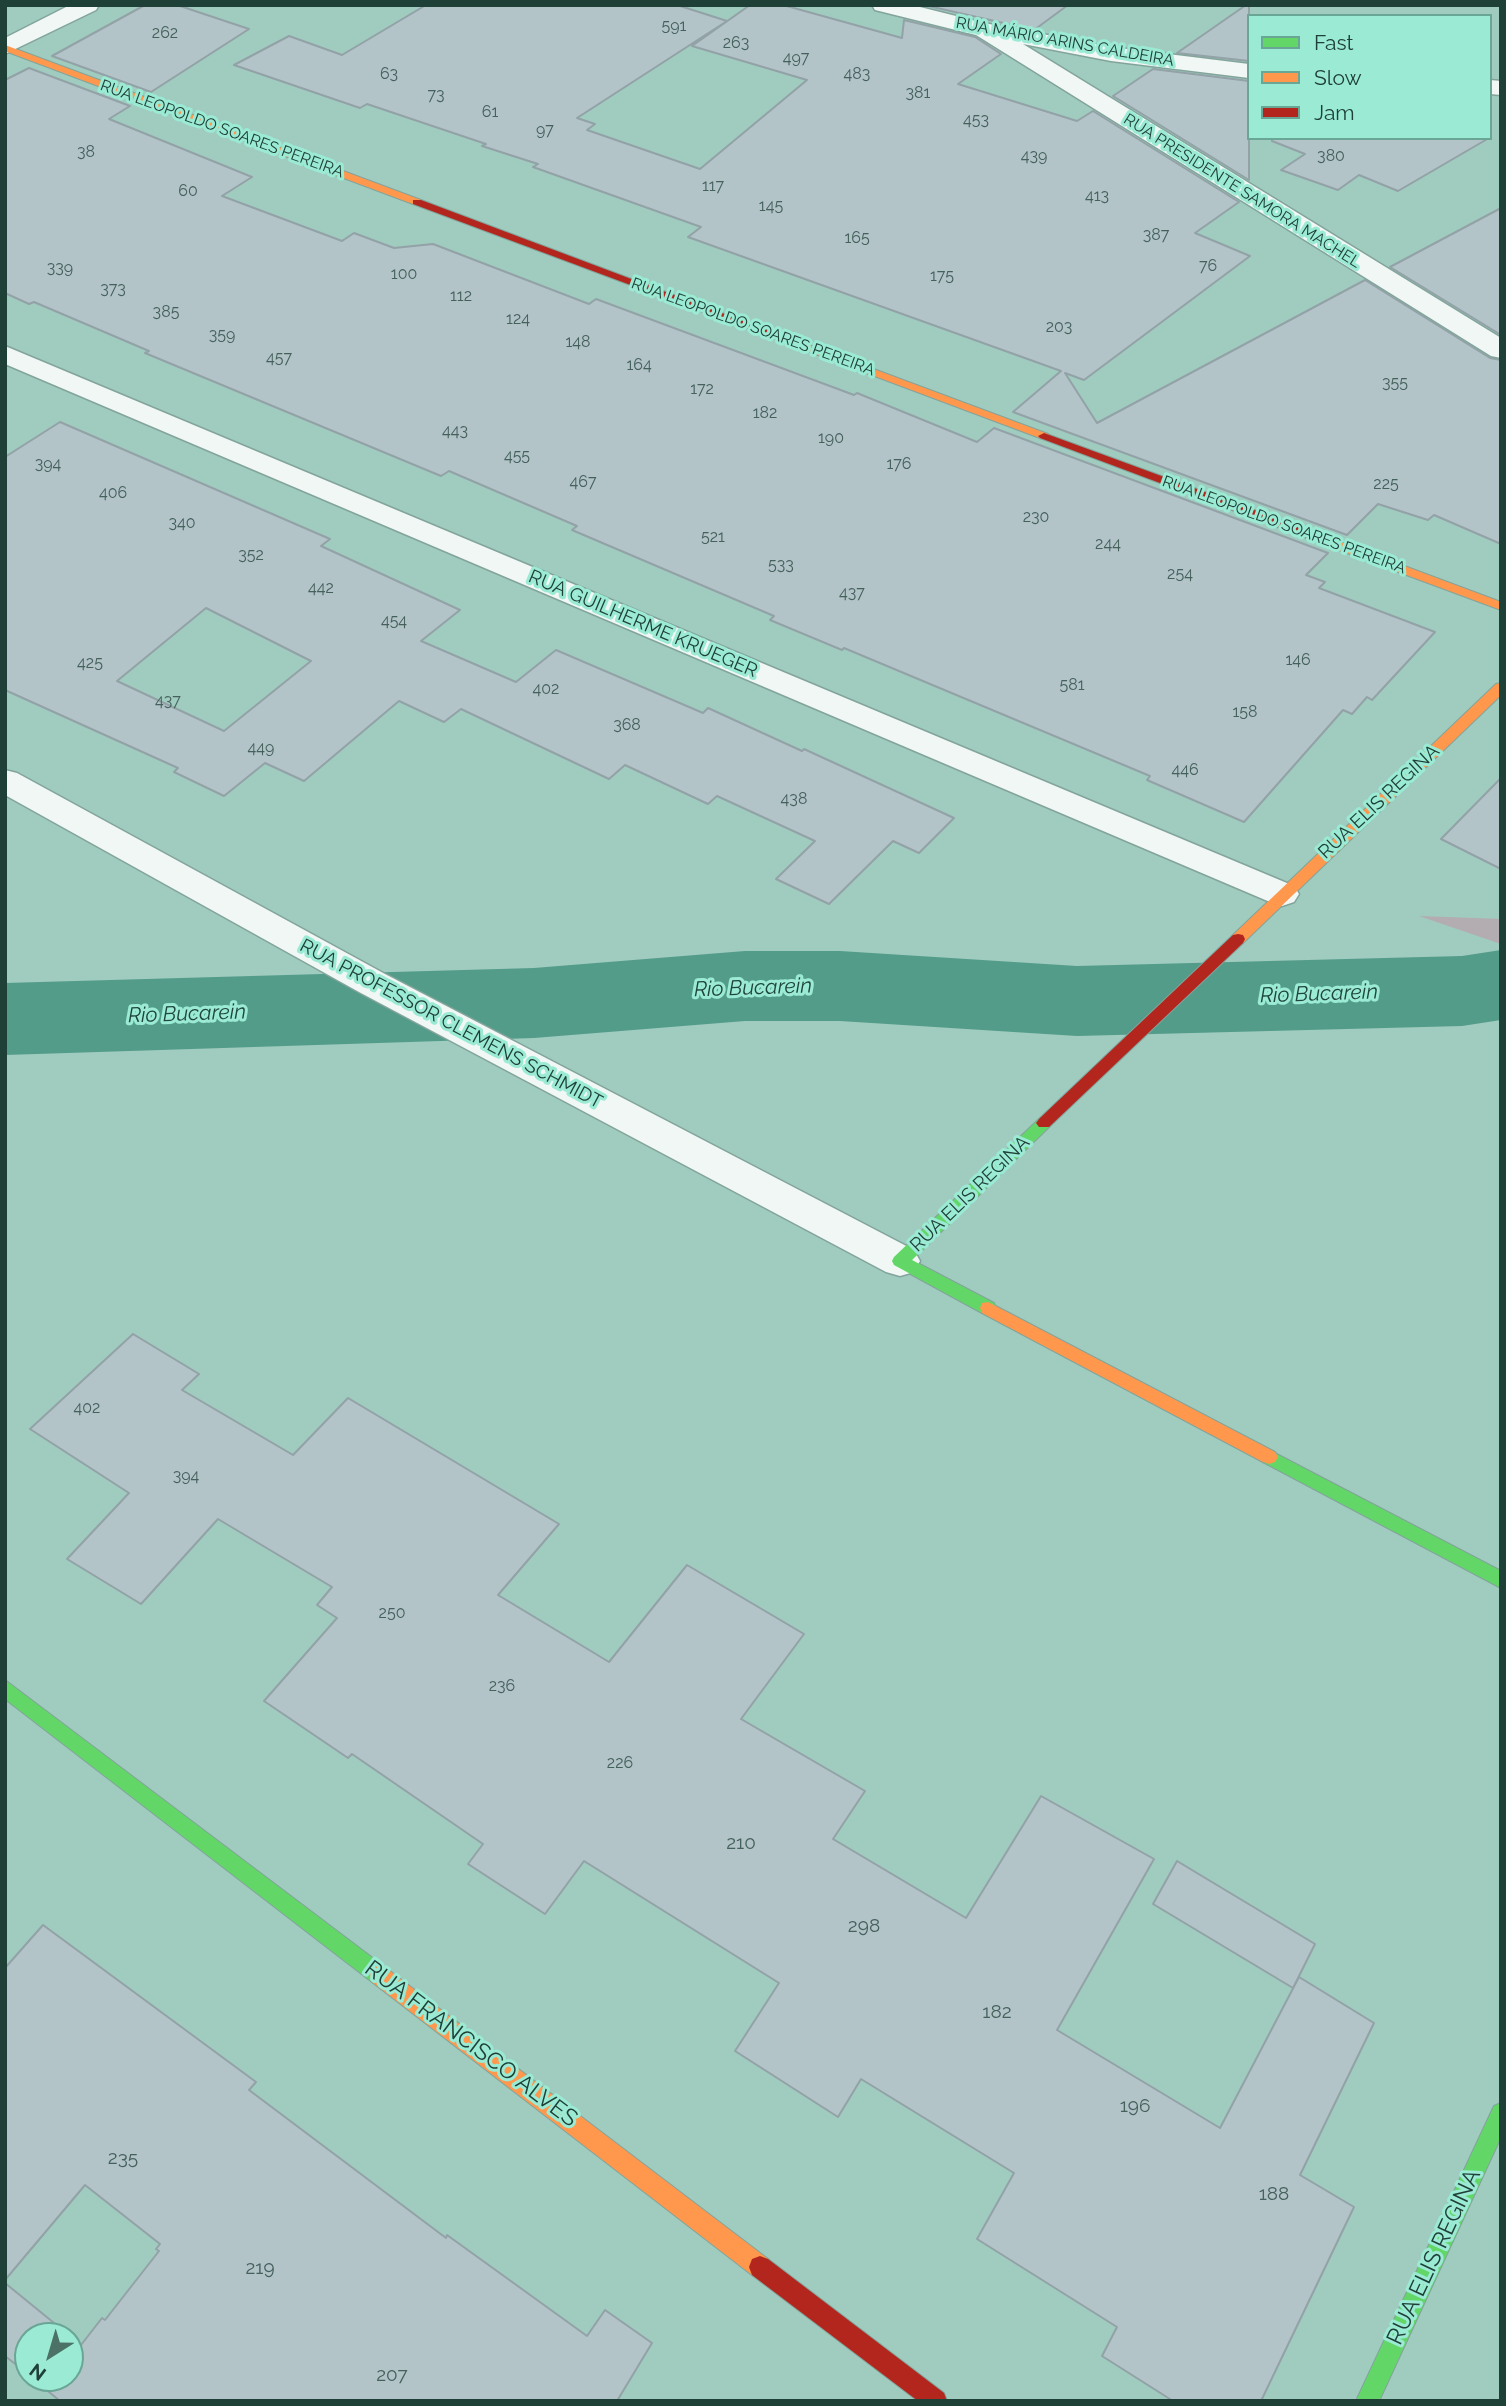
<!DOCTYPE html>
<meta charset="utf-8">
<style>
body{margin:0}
#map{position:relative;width:1506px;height:2406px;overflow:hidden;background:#a0cbbf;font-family:Raleway,sans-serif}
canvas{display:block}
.frame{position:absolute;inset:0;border:7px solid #1f4037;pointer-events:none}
.legend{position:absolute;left:1247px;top:14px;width:245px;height:126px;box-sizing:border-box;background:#9bead4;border:2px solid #69a695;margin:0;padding:9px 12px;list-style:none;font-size:21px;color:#1f4037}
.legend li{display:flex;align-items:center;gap:14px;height:35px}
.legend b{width:35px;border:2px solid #69a695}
.north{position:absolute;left:14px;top:2322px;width:70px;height:70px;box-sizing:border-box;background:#9bead4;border:2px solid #69a695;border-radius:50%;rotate:217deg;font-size:19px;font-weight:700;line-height:28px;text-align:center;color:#1f4037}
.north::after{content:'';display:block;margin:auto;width:24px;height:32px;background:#4c7167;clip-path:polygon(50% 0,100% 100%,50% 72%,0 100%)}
</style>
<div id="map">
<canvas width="1506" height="2406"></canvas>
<div class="frame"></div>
<ul class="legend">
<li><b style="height:9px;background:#63d668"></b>Fast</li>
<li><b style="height:9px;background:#ff974d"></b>Slow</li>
<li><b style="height:9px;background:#b3261e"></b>Jam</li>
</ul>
<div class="north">N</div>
</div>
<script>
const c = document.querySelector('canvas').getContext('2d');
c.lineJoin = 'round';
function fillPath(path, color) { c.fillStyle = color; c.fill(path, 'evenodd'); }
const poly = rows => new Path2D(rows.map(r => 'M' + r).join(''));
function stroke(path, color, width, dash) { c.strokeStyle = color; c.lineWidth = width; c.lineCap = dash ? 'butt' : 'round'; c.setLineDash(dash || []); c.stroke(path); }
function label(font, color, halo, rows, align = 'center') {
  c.font = font + ' Raleway,sans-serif'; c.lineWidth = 6; c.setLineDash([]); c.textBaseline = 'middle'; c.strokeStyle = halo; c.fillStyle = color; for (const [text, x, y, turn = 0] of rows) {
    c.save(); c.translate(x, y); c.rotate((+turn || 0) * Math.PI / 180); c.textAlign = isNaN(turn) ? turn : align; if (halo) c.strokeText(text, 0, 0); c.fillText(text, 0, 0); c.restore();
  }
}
fillPath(poly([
 [1419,916,1501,919,1501,944]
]), '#b3acb0');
fillPath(poly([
 [1501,950,1501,1020,1462,1026,1077,1036,840,1021,745,1021,534,1038,5,1055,5,983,534,968,745,951,840,951,1077,966,1462,956,1501,950]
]), '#539c8a');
const building = poly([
 [145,5,177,5,249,29,151,92,52,56,145,5],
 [426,5,677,5,727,21,577,118,595,124,587,130,700,169,807,80,692,46,750,5,783,5,902,38,904,20,975,37,1001,54,958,84,1077,121,1093,111,1239,202,1195,233,1250,256,1084,380,1065,373,1097,423,1365,280,1490,358,1501,360,1501,544,1434,515,1428,520,1378,504,1347,535,1013,412,1061,371,688,237,701,227,533,167,538,164,482,146,486,144,367,104,360,108,234,65,289,36,342,55,426,5],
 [924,5,1068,5,1034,30,924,5],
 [1246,5,1249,5,1249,61,1177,53,1246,5],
 [29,68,130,106,109,119,252,177,222,196,342,241,354,233,394,248,433,244,589,304,596,299,854,395,857,393,977,442,994,428,1328,553,1306,575,1325,582,1319,588,1435,632,1372,700,1367,697,1352,714,1343,710,1244,822,1147,780,1150,776,844,648,842,650,770,620,774,616,572,530,577,526,449,471,441,476,145,353,149,351,34,302,29,304,5,293,5,80,29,68],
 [1153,69,1249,81,1249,180,1113,96,1153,69],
 [1272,138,1489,138,1398,191,1359,175,1338,190,1281,170,1305,154,1272,141,1272,138],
 [1501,208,1501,335,1390,267,1501,208],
 [60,422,330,539,321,546,460,610,421,641,516,682,556,650,703,713,708,708,802,751,804,749,954,818,919,853,893,841,829,904,776,879,815,841,717,796,708,804,625,765,609,779,461,709,444,722,399,701,304,781,265,763,224,796,174,772,178,768,5,690,5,457,60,422],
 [206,608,311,661,224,731,117,681,206,608],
 [1501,778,1501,869,1441,839,1501,778],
 [133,1334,199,1374,182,1390,293,1455,348,1398,559,1524,498,1595,609,1662,687,1565,804,1634,741,1719,865,1791,833,1839,966,1918,1041,1796,1154,1859,1057,2030,1220,2128,1299,1977,1374,2023,1300,2175,1354,2207,1261,2401,1173,2401,1102,2356,1117,2327,977,2239,1014,2173,861,2079,838,2117,735,2051,779,1983,584,1861,545,1914,468,1864,483,1844,352,1754,348,1758,264,1701,337,1618,317,1605,332,1587,218,1519,141,1604,67,1559,129,1493,30,1429,133,1334],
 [1177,1861,1315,1944,1293,1988,1153,1904,1177,1861],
 [43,1925,256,2082,249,2090,446,2238,447,2235,587,2336,605,2310,652,2343,617,2401,60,2401,32,2378,70,2378,70,2336,28,2336,28,2374,5,2356,5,2283,81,2345,102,2318,105,2320,159,2251,156,2249,160,2244,85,2185,5,2280,5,1968,43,1925]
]);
fillPath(building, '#b3c4c9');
stroke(building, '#92a2a7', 2);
const street = poly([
 [70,5,99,5,96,10,5,54,5,38,70,5],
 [872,5,912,5,984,23,1111,47,1249,64,1249,78,1111,61,1023,44,1501,338,1501,358,1491,356,976,35,875,10,872,5],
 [1490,80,1501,81,1501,95,1490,94,1490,80],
 [5,346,1294,886,1299,894,1294,902,1282,906,1270,902,5,364,5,346],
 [5,770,17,773,385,974,914,1250,920,1261,914,1272,900,1276,886,1272,359,992,5,795,5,770]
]);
const fast = poly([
 [1044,1117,1049,1119,1052,1123,1049,1127,912,1260,994,1303,996,1308,994,1313,982,1313,894,1265,892,1261,894,1257,1039,1119,1044,1117],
 [1269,1450,1501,1571,1501,1588,1263,1462,1260,1457,1263,1452,1269,1450],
 [5,1680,386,1968,389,1975,386,1982,379,1985,372,1982,5,1699,5,1680],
 [1501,2103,1501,2137,1379,2401,1356,2401,1494,2106,1501,2103]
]);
const slow = poly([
 [5,45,421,200,422,202,413,204,5,51,5,45],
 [785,336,1048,434,1050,436,1044,439,1040,438,781,341,779,339,785,336],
 [1332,539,1501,602,1501,610,1328,546,1326,543,1332,539],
 [1501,683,1501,695,1243,943,1233,943,1231,939,1233,935,1496,684,1501,683],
 [988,1302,1275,1452,1278,1457,1275,1462,1269,1464,1263,1462,982,1313,980,1308,982,1303,988,1302],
 [379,1965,386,1968,768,2259,771,2267,768,2275,760,2278,752,2275,372,1982,369,1975,372,1968,379,1965]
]);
const jam = poly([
 [413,200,421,200,791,339,781,341,413,204,413,200],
 [1044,433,1336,540,1338,543,1332,547,1328,546,1040,438,1038,436,1044,433],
 [1238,934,1243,935,1245,939,1243,943,1049,1127,1039,1127,1036,1123,1039,1119,1233,935,1238,934],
 [760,2256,768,2259,944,2393,947,2401,918,2401,752,2275,749,2267,752,2259,760,2256]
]);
stroke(street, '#82a49b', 3);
stroke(fast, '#82a49b', 2);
stroke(slow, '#82a49b', 2);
stroke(jam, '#82a49b', 2);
fillPath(street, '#f1f7f5');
fillPath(fast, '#63d668');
fillPath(slow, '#ff974d');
fillPath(jam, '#b3261e');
label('16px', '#44615c', null, [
 ["591",674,26],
 ["262",165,33],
 ["263",736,43],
 ["497",796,58],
 ["63",389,74],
 ["483",857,74],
 ["381",918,93],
 ["73",436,95],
 ["61",490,112],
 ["453",976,120],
 ["97",545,130],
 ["38",86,152],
 ["439",1034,156],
 ["380",1331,156],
 ["117",713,186],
 ["60",188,191],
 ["413",1097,196],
 ["145",771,206],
 ["387",1156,235],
 ["165",857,238],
 ["76",1208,266],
 ["339",60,268],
 ["100",404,274],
 ["175",942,276],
 ["373",113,289],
 ["112",461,296],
 ["385",166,312],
 ["124",518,319],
 ["203",1059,327],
 ["359",222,335],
 ["148",578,342],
 ["457",279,358],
 ["164",639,365],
 ["355",1395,383],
 ["172",702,389],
 ["182",765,413],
 ["443",455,431],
 ["190",831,438],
 ["455",517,456],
 ["394",48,464],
 ["176",899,464],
 ["467",583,482],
 ["225",1386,484],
 ["406",113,493],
 ["230",1036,517],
 ["340",182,523],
 ["521",713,537],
 ["244",1108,544],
 ["352",251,555],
 ["533",781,565],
 ["254",1180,574],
 ["442",321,588],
 ["437",852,593],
 ["454",394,621],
 ["146",1298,660],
 ["425",90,663],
 ["581",1072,685],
 ["402",546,689],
 ["437",168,701],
 ["158",1245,712],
 ["368",627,725],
 ["449",261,748],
 ["446",1185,770],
 ["438",794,799],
 ["402",87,1408],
 ["394",186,1476],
 ["250",392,1613],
 ["236",502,1686],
 ["226",620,1763]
]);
label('16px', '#1f4037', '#9bead4', [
 ["RUA MÁRIO ARINS CALDEIRA",1065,42,10],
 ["RUA LEOPOLDO SOARES PEREIRA",222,129,20],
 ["RUA PRESIDENTE SAMORA MACHEL",1242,191,32],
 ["RUA LEOPOLDO SOARES PEREIRA",753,327,20],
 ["RUA LEOPOLDO SOARES PEREIRA",1284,525,20]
]);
label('19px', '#1f4037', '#9bead4', [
 ["RUA GUILHERME KRUEGER",643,624,23],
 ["RUA ELIS REGINA",1379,802,-43],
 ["RUA PROFESSOR CLEMENS SCHMIDT",451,1024,28],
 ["RUA ELIS REGINA",970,1194,-44]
]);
label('19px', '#44615c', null, [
 ["210",741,1843],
 ["298",864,1926],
 ["182",997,2012],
 ["196",1135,2106],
 ["235",123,2158],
 ["188",1274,2194],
 ["219",260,2268],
 ["207",392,2375]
]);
label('italic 21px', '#1f453c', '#9bead4', [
 ["Rio Bucarein",753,988,-2],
 ["Rio Bucarein",1319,994,-2],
 ["Rio Bucarein",187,1014,-2]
]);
label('23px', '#1f4037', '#9bead4', [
 ["RUA FRANCISCO ALVES",471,2044,37],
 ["RUA ELIS REGINA",1434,2257,-65]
]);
</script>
